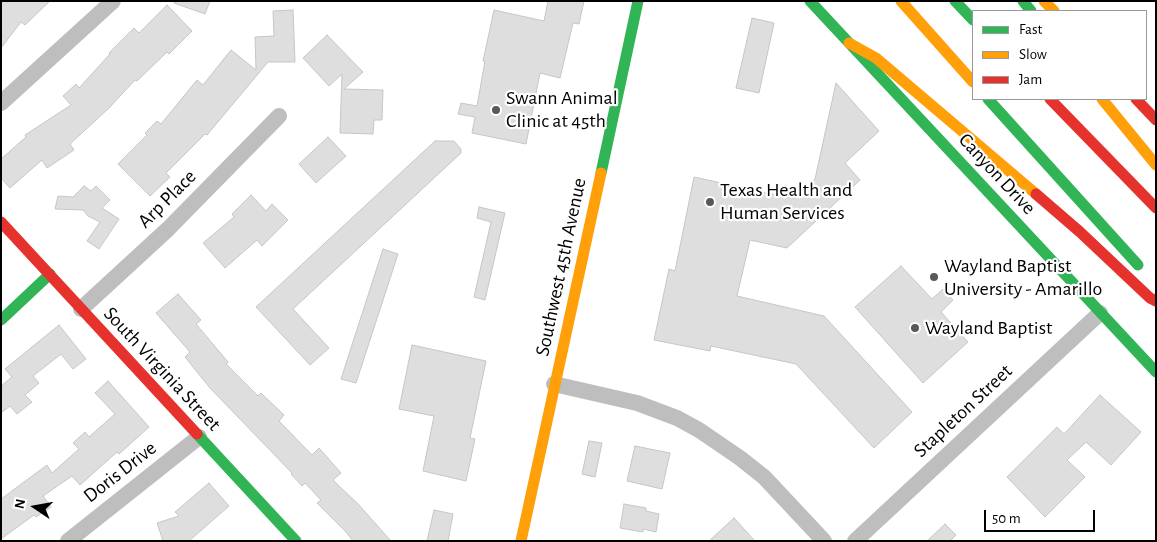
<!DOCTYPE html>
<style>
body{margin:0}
#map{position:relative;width:1157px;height:542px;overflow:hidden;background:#fff;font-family:"Alegreya Sans",sans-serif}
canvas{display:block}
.frame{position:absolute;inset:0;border:2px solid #000;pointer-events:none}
.legend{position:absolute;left:972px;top:10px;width:175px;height:90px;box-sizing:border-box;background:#fff;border:1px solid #999;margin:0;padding:6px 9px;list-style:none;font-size:15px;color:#000}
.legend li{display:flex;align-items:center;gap:10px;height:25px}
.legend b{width:25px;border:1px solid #999}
.north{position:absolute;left:10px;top:482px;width:50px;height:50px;-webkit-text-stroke:4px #fff;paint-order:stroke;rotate:282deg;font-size:14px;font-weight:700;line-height:20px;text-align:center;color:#000}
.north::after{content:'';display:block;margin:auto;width:18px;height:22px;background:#000;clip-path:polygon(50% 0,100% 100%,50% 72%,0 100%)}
.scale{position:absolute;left:984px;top:510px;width:111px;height:22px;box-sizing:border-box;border:2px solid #000;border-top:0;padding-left:6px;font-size:15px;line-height:18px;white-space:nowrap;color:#000;-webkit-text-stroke:4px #fff;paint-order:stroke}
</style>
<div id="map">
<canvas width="1157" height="542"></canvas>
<div class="frame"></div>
<ul class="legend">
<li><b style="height:6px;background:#30b455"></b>Fast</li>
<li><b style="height:6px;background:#ff9f0a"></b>Slow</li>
<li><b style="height:6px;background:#e5322d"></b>Jam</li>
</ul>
<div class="north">N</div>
<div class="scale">50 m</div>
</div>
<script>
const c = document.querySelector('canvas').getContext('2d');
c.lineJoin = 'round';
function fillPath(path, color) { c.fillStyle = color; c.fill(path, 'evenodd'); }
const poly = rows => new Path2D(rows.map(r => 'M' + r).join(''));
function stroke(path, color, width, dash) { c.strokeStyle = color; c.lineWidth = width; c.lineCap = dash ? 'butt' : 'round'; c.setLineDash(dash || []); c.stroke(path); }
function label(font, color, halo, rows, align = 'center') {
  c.font = font + ' "Alegreya Sans",sans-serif'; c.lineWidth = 4.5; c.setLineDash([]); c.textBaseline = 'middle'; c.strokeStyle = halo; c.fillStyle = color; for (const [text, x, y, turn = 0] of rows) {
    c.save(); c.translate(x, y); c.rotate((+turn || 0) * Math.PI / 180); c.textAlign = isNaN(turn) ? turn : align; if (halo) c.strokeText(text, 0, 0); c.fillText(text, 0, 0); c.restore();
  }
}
const building = poly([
 [1,1,50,1,25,25,21,22,1,48,1,1],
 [175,1,210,1,205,14,174,3,175,1],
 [548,1,584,1,579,24,573,23,560,78,540,73,526,144,472,133,475,117,458,114,461,103,477,106,485,61,483,61,494,10,544,21,548,1],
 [167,5,192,31,169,54,167,52,137,81,135,80,109,108,70,144,74,150,47,168,42,160,10,188,1,178,1,159,26,137,25,135,71,105,63,96,76,84,79,88,110,54,109,53,134,28,139,33,167,5],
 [293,10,295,62,268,62,207,135,205,134,166,173,170,177,150,196,118,164,147,135,145,133,157,121,161,124,197,80,203,85,231,50,256,70,255,37,274,36,273,11,293,10],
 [752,18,774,23,759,93,736,88,752,18],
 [327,35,363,72,344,89,383,90,382,120,374,120,373,134,340,133,342,74,329,86,303,58,327,35],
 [836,83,879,131,845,163,860,180,787,248,750,240,737,296,824,316,912,412,874,448,796,364,711,346,710,351,654,340,669,269,675,271,694,177,795,199,815,179,836,83],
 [328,137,346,156,316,183,299,164,328,137],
 [435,141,454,141,461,149,461,153,293,309,329,348,310,365,256,307,435,141],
 [84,186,91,191,96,186,110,200,102,208,119,219,99,249,87,241,100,222,88,216,83,210,55,209,58,196,73,197,84,186],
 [251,195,266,211,272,204,288,220,262,246,257,240,225,268,203,243,234,217,232,214,251,195],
 [479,207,505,213,485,300,474,297,491,222,477,218,479,207],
 [383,249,398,254,356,383,341,379,383,249],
 [901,266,932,299,943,289,953,300,941,312,968,342,923,383,855,307,901,266],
 [178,294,201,320,196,324,228,362,226,364,258,396,261,393,284,415,279,421,312,455,319,448,341,473,333,480,359,505,391,541,353,541,346,532,317,503,321,500,305,483,302,486,291,474,292,473,210,388,185,357,190,352,156,313,178,294],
 [59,325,86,359,73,369,61,354,33,376,39,383,25,395,32,402,17,414,10,406,1,413,1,386,12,377,5,369,59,325],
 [412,345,486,361,470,438,475,439,466,481,423,471,434,416,399,409,412,345],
 [108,381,149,427,119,454,117,452,80,485,72,476,43,496,51,507,36,517,34,515,1,539,1,499,47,465,52,473,79,449,73,443,85,432,89,437,115,414,95,393,108,381],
 [1100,395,1141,432,1111,465,1086,442,1067,460,1085,477,1045,517,1007,477,1057,427,1064,434,1100,395],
 [589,441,602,443,595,477,582,474,589,441],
 [635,446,670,453,662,489,627,481,635,446],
 [209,483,229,506,189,541,163,541,157,523,179,516,175,512,209,483],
 [624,504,646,508,646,511,659,514,656,532,643,529,643,532,620,528,624,504],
 [434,510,453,514,448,541,427,541,434,510],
 [734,518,755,541,709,541,734,518],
 [945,524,956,535,950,541,927,541,945,524]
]);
fillPath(building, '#dedede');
stroke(building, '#c6c6c6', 1);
stroke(poly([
 [1,103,113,1],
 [81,309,168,229,279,116],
 [554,384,637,403,677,418,699,430,740,458,764,477,824,541],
 [68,541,199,437],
 [855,541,1100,313]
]), '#bebebe', 16);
stroke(poly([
 [810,1,1156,372],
 [955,1,973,20],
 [1023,1,1031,11],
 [988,99,1138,265],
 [601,173,638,1],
 [1,320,50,274],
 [197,434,296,541]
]), '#30b455', 11);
stroke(poly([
 [901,1,973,82],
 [1044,1,1054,11],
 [849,43,876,58,1036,194],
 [1102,99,1156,165],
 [521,541,601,173]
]), '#ff9f0a', 11);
stroke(poly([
 [1050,99,1156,208],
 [1136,99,1156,120],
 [1036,194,1080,232,1150,298,1156,301],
 [1,222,197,434]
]), '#e5322d', 11);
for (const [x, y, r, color] of [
 [496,110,5,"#595959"],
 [710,202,5,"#595959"],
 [934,277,5,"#595959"],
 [915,328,5,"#595959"]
]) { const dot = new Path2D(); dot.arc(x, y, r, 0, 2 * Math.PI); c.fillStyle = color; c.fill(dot); stroke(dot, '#fff', 2); }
label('20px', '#000', '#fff', [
 ["Swann Animal",506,98],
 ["Clinic at 45th",506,121],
 ["Texas Health and",720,190],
 ["Human Services",720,213],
 ["Wayland Baptist",944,266],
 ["University - Amarillo",944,289],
 ["Wayland Baptist",925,328]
], 'left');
label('20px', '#000', '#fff', [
 ["Canyon Drive",997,174,47],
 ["Arp Place",167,199,-45],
 ["Southwest 45th Avenue",561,267,-78],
 ["South Virginia Street",162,369,47],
 ["Stapleton Street",963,411,-43],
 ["Doris Drive",120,472,-38]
]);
</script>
